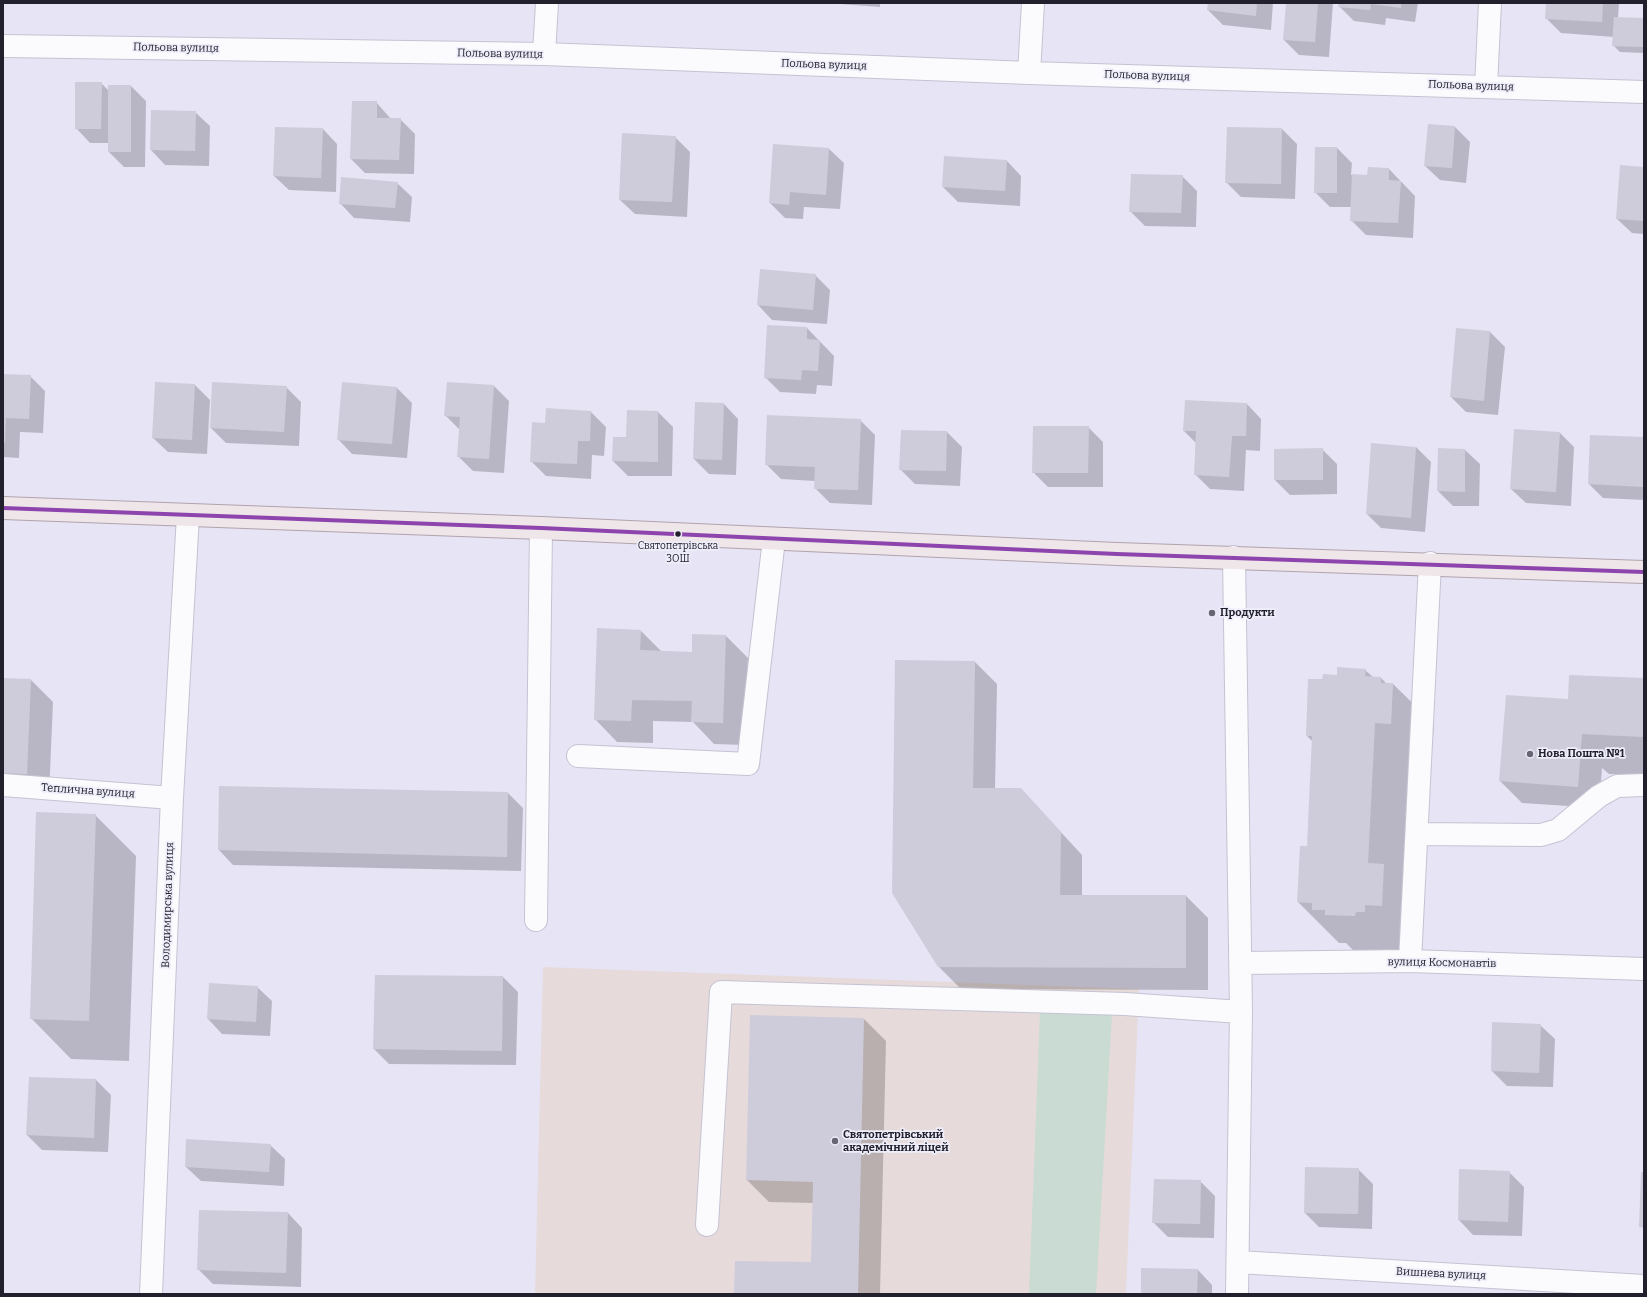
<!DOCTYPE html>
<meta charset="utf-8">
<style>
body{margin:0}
#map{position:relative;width:1647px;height:1297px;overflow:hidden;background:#e7e4f6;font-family:Bitter,serif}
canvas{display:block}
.frame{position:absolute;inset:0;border:4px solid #22202c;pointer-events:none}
</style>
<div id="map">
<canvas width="1647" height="1297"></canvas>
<div class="frame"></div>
</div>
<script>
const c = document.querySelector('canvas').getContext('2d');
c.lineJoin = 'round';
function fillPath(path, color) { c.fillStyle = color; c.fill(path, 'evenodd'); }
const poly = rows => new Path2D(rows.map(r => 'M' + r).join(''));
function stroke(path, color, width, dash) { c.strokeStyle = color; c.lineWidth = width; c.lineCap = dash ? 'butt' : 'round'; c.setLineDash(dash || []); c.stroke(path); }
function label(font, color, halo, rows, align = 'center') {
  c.font = font + ' Bitter,serif'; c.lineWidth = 3.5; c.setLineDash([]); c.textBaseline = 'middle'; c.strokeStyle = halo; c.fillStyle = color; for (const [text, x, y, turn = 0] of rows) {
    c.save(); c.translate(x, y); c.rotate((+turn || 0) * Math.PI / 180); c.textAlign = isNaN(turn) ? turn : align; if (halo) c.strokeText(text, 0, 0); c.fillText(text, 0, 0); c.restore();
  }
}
fillPath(poly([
 [543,967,1139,989,1126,1294,535,1294]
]), '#e6dbda');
fillPath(poly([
 [1040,1013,1112,1014,1096,1294,1029,1294]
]), '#c9dbd3');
fillPath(poly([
 [826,3,880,3,880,7],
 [1209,3,1273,3,1271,30,1223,25,1208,10],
 [1287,3,1333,3,1329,57,1299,55,1284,40],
 [1340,3,1418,3,1415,22,1386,18,1385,25,1354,21,1339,6],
 [1547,3,1619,3,1618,18,1644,19,1644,53,1620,52,1613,45,1614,37,1561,33,1546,18],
 [101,83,109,91,131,86,146,101,145,167,124,167,109,152,109,143,90,143,76,128],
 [376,102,391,119,400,119,415,134,414,174,365,173,351,159],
 [152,111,195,112,210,126,209,166,165,165,151,150],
 [1429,125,1455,127,1470,142,1466,183,1440,180,1425,166],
 [323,129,337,144,336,192,289,190,274,176],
 [1282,129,1297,144,1295,199,1241,197,1226,182],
 [675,137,690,152,687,217,635,214,620,200],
 [1337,148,1352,163,1351,175,1368,176,1389,169,1415,196,1413,238,1366,235,1351,220,1351,207,1330,207,1315,192],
 [829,149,844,163,840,209,804,207,803,219,785,218,770,203],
 [1007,161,1021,176,1020,206,958,202,943,187],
 [1644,168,1644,234,1632,233,1617,219],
 [1182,176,1197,191,1196,227,1145,226,1130,211],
 [397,183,412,197,410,222,354,218,340,203],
 [815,275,830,290,827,324,772,320,758,305],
 [807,328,834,356,832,386,817,385,816,394,780,392,765,377],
 [1457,329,1490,332,1505,347,1498,415,1466,412,1451,397],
 [3,375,30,376,45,391,43,433,20,432,19,458,3,457],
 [156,383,195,385,210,400,207,454,168,452,153,438],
 [494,386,509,401,504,473,473,471,458,456,460,430,445,415],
 [286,387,301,402,299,446,226,443,211,428],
 [397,388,412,403,407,458,352,454,338,439],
 [724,404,738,419,736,475,709,474,694,459],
 [1247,404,1261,419,1260,451,1246,450,1244,491,1210,489,1195,474,1196,443,1184,431],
 [591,412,606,427,604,456,592,455,591,479,546,476,531,461,546,424],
 [628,412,658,412,673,427,672,476,628,476,613,461,627,438],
 [860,420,875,435,872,505,830,503,815,488,815,481,781,479,766,464],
 [1088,427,1103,442,1103,487,1048,487,1033,472],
 [947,432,962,447,960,486,915,484,900,469],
 [1560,433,1574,447,1571,506,1526,503,1511,489],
 [1644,438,1644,500,1603,498,1589,484],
 [1416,447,1431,462,1425,532,1381,528,1367,514],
 [1322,449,1337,464,1337,494,1290,495,1275,480,1275,450],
 [1439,449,1465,450,1480,464,1479,506,1453,506,1438,491],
 [641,631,662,652,693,653,726,636,748,658,745,745,714,744,693,722,653,721,653,743,617,742,595,719],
 [975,662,997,684,995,789,1021,789,1082,855,1082,896,1186,896,1208,918,1208,990,961,989,939,967],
 [1365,670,1373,677,1381,678,1387,684,1393,684,1434,724,1431,765,1415,764,1409,890,1424,905,1422,946,1406,946,1406,953,1367,955,1362,951,1353,950,1346,943,1339,943,1298,902,1308,847,1313,742,1307,736,1323,680],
 [3,679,31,680,53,702,49,796,3,794],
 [1644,679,1644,775,1609,774,1602,768,1599,808,1522,803,1500,781,1568,700],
 [508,793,523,808,521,871,233,865,219,850],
 [95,815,136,856,129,1061,71,1059,31,1018],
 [503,977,518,992,516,1065,389,1064,374,1049],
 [210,984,257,987,272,1001,270,1036,222,1034,208,1019],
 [864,1019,886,1041,880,1294,735,1294,812,1263,814,1203,769,1202,747,1180],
 [1540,1025,1555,1039,1553,1087,1507,1086,1492,1071],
 [30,1078,96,1080,111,1095,108,1152,42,1150,27,1135],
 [270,1145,285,1159,284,1186,201,1181,186,1167],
 [1358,1169,1373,1184,1372,1229,1319,1227,1305,1213],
 [1509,1172,1524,1187,1522,1236,1473,1235,1459,1220],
 [1200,1181,1215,1196,1214,1238,1168,1237,1153,1222],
 [288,1213,302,1228,301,1287,213,1284,198,1269],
 [1198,1270,1212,1285,1212,1294,1142,1294]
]), '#0003');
fillPath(poly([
 [1208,3,1257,3,1256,16,1207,10],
 [1286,3,1318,3,1315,42,1283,40],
 [1339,3,1401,3,1401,8,1371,4,1370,10,1338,7],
 [1546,3,1603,3,1602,22,1545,19],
 [1614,17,1644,18,1643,47,1612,46],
 [75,82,102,82,101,129,75,129],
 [108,85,131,85,131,152,108,152],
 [352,101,377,101,377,118,401,118,399,160,350,159],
 [151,110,196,111,195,151,150,150],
 [1428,124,1455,126,1452,168,1424,166],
 [275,127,323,128,321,178,273,176],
 [1227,127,1282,128,1281,184,1225,183],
 [622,133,676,136,672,202,619,200],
 [773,144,829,148,826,195,790,192,789,205,769,203],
 [1315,147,1337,147,1337,193,1314,193],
 [944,156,1007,160,1005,191,942,187],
 [1620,165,1644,167,1644,221,1616,219],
 [1368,167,1389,168,1389,180,1401,181,1398,223,1350,221,1352,174,1367,175],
 [1131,174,1183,175,1181,213,1129,212],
 [341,177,398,182,395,208,339,204],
 [760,269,816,274,813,310,757,305],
 [767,325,807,327,807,339,820,340,818,371,802,370,801,380,764,378],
 [1456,328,1490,331,1484,401,1450,397],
 [3,374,31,375,29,419,6,418,5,443,3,443],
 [155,382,195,384,192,440,152,438],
 [212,382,287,386,284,432,210,428],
 [342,382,397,387,392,444,337,440],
 [447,382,494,385,489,459,457,457,460,417,444,416],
 [1185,400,1247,403,1246,436,1232,436,1229,477,1194,475,1196,431,1183,431],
 [695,402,724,403,722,460,693,459],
 [546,408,591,411,590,441,578,441,577,464,530,462,532,422,545,423],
 [627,410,658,411,658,462,612,461,613,437,626,437],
 [767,415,861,419,858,490,814,489,815,467,765,465],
 [1033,426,1089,426,1088,473,1032,473],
 [1514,429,1560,432,1556,492,1510,489],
 [901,430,947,431,946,471,899,470],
 [1590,435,1644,437,1644,487,1588,484],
 [1371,443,1416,447,1411,518,1366,514],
 [1323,448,1323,480,1274,480,1274,449],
 [1438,448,1465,449,1465,492,1437,491],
 [597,628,641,630,640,650,692,652,692,634,726,635,723,723,691,722,692,701,632,700,631,721,594,720],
 [895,660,975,661,973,788,1021,788,1061,832,1060,895,1186,895,1186,968,938,967,892,893],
 [1337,667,1366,669,1365,676,1381,677,1381,683,1393,683,1391,724,1375,723,1368,863,1384,864,1382,906,1365,905,1365,912,1356,912,1355,916,1325,915,1325,910,1312,910,1312,903,1297,902,1300,846,1307,846,1312,736,1306,736,1308,679,1322,679,1323,674,1337,675],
 [1569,675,1644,678,1644,737,1582,734,1578,787,1499,781,1506,695,1568,699],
 [3,678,31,679,27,774,3,773],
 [219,786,508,792,507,857,218,850],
 [36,812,96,814,89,1021,30,1019],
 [375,975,503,976,502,1051,373,1049],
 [209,983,258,986,256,1022,207,1019],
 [750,1015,864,1018,858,1294,734,1294,735,1261,811,1262,813,1182,746,1180],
 [1492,1022,1541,1024,1539,1073,1491,1071],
 [29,1077,96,1079,94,1138,26,1135],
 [186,1139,271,1144,269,1172,185,1167],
 [1305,1167,1359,1168,1358,1214,1304,1213],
 [1459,1169,1510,1171,1508,1222,1458,1220],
 [1641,1172,1644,1172,1644,1228,1639,1227],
 [1154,1179,1201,1180,1200,1224,1152,1223],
 [199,1210,288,1212,286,1273,197,1270],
 [1141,1268,1198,1269,1197,1294,1141,1294]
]), '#ceccdb');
const minor = poly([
 [3,46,544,54,1029,73,1644,92],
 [544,54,547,3],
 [1029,73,1033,3],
 [1486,87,1490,3],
 [1234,557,1241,1012,1237,1294],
 [578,756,748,764,774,539],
 [3,785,172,798],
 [1417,834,1541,835,1558,830,1599,796,1617,786,1644,785],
 [536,920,541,528],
 [1410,961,1430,563],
 [1241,963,1410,961,1644,969],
 [707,1225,721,992,1125,1004,1241,1012],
 [1238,1262,1644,1286],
 [151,1294,172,798,188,515]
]);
const major = poly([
 [3,508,541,528,1117,554,1644,572]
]);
stroke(minor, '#c5c3d1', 24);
stroke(major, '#b1a3ad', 24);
stroke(minor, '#fbfbfe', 22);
stroke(major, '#eee6e9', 22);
stroke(poly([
 [3,508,541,528,1117,554,1644,572]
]), '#8e44ad', 4);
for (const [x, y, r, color] of [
 [678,534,3.5,"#22202c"],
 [1212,613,4,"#676573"],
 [1530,754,4,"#676573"],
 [835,1141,4,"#676573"]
]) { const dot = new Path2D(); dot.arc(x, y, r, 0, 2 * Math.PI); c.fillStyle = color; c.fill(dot); stroke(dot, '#eeedfa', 1.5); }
label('10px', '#22202c', '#eeedfa', [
 ["Святопетрівська",678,546],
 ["ЗОШ",678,559]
]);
label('11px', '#22202c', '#eeedfa', [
 ["Польова вулиця",176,48,1],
 ["Польова вулиця",500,54,1],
 ["Польова вулиця",824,65,2],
 ["Польова вулиця",1147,76,2],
 ["Польова вулиця",1471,86,2],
 ["Теплична вулиця",88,791,4],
 ["Володимирська вулиця",168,905,-88],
 ["вулиця Космонавтів",1442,963,1],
 ["Вишнева вулиця",1441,1274,3]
]);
label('bold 11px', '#22202c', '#eeedfa', [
 ["Продукти",1220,613],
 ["Нова Пошта №1",1538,754],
 ["Святопетрівський",843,1135],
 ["академічний ліцей",843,1148]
], 'left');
</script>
